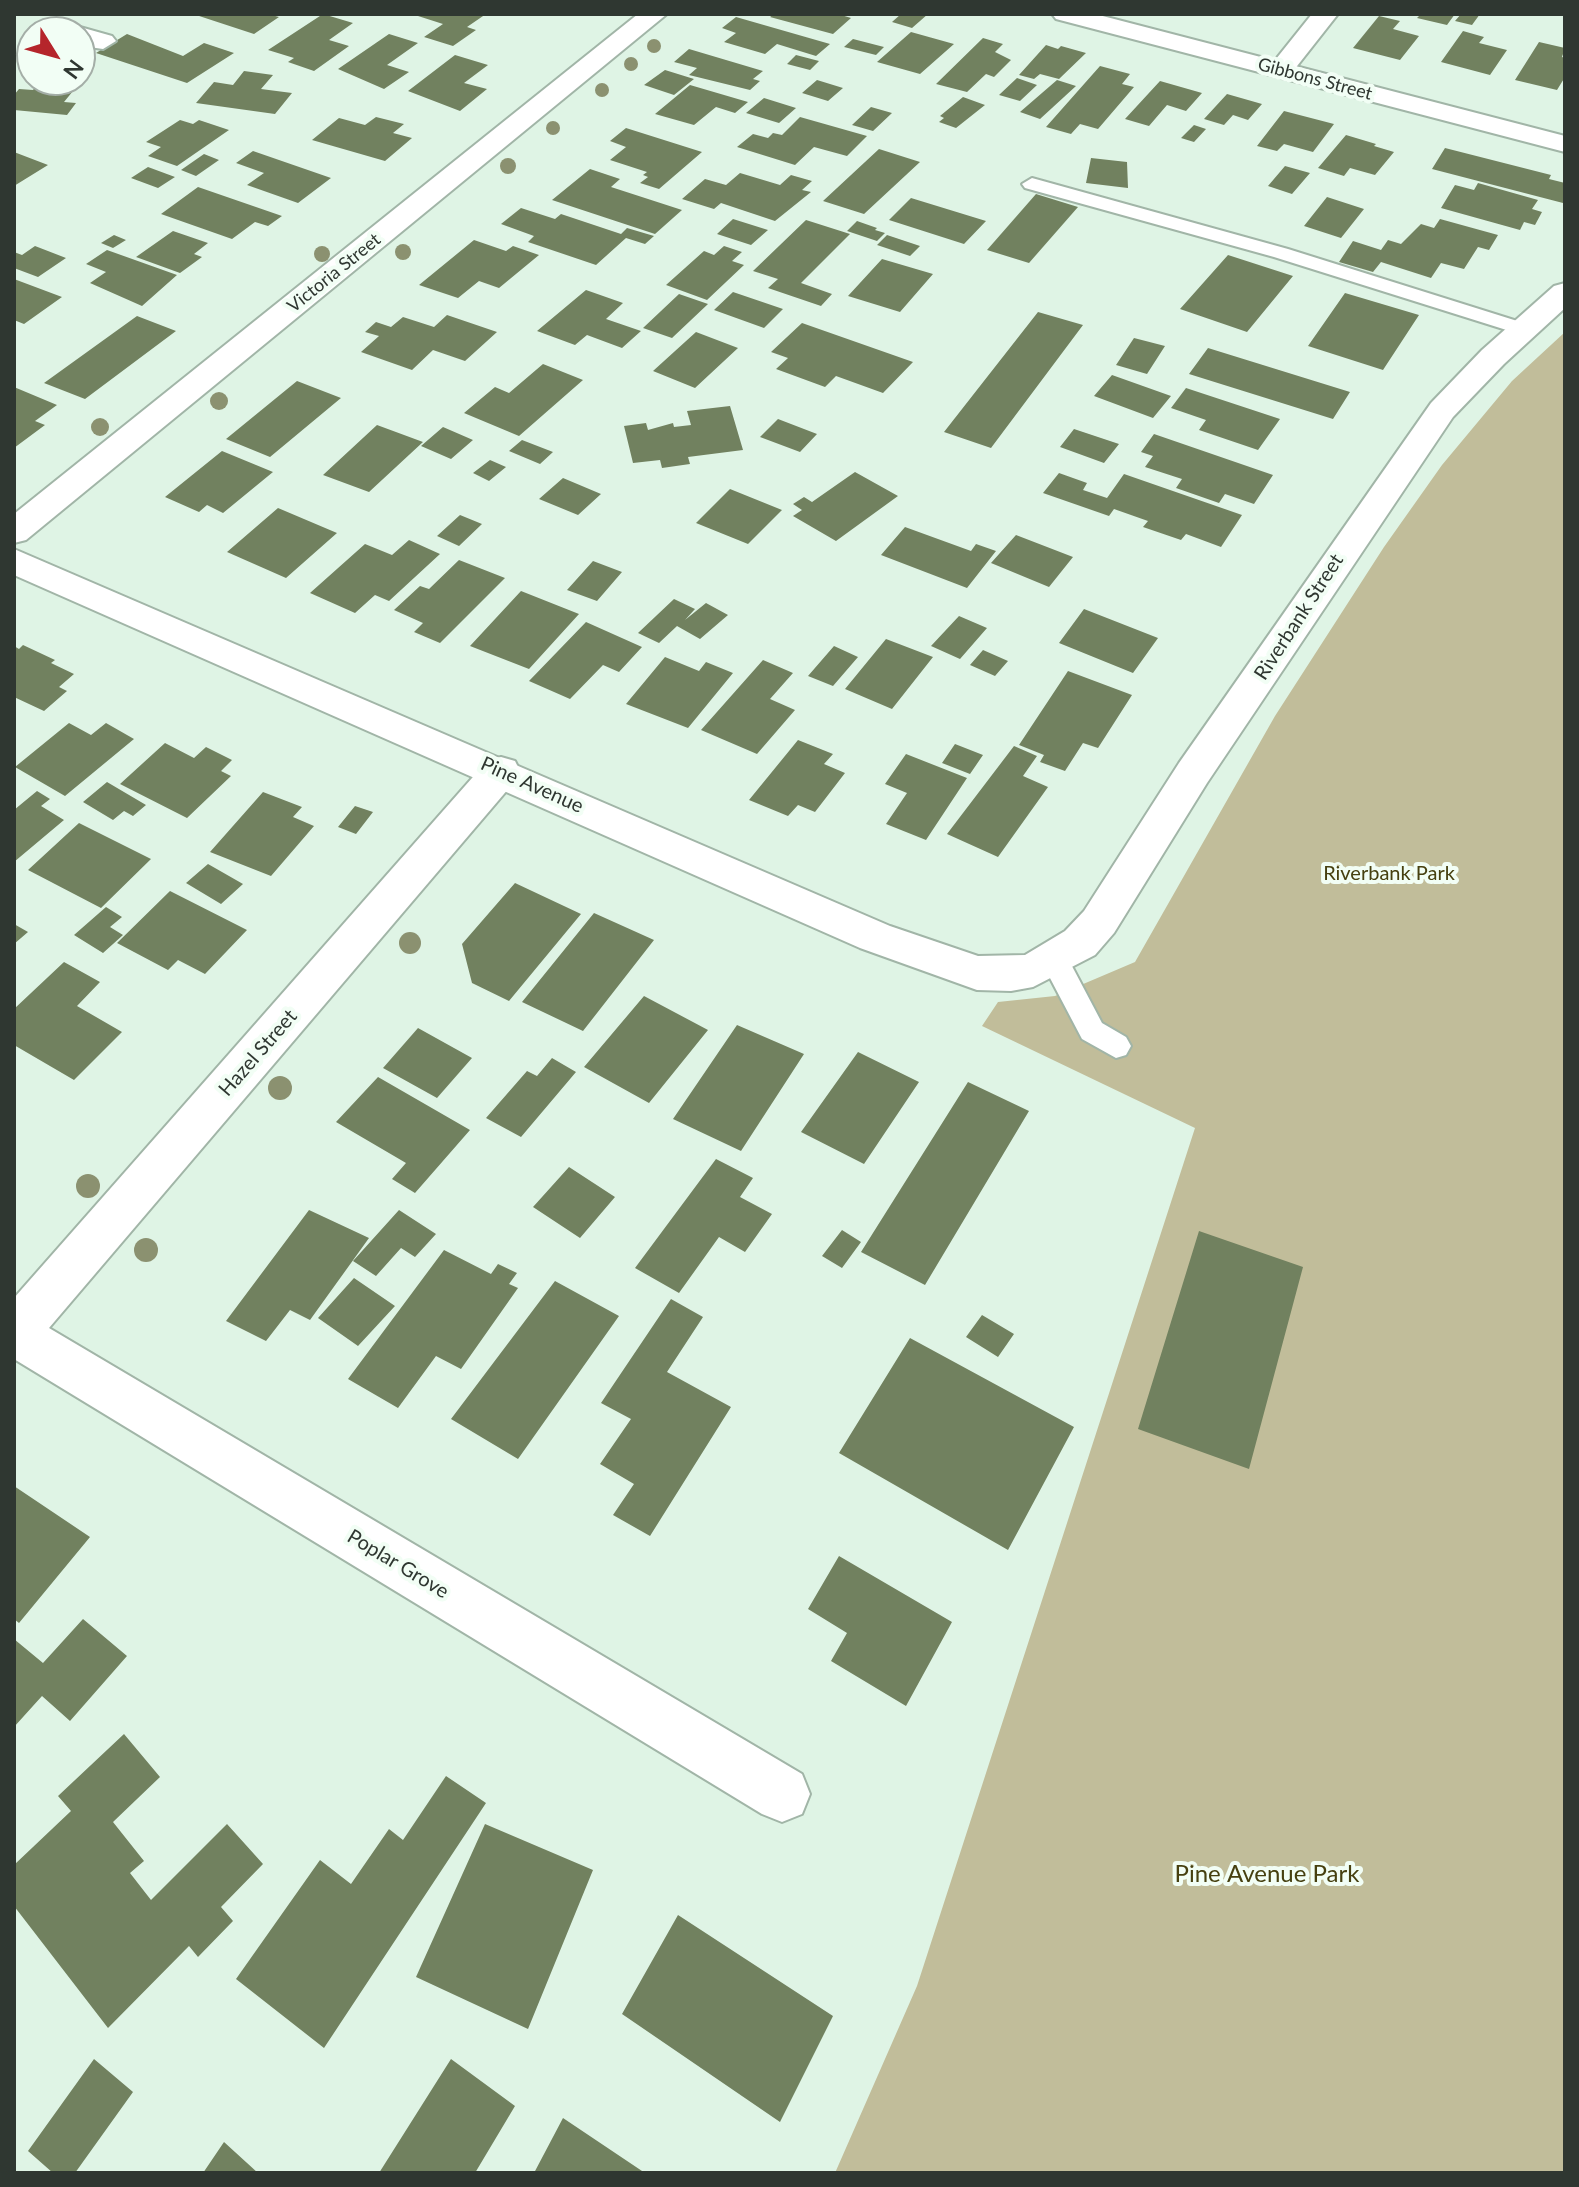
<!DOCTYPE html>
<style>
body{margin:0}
#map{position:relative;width:1579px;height:2187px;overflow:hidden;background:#dff4e5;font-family:Lato,sans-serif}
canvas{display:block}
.frame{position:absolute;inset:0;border:16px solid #2f3731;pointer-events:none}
.north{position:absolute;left:16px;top:16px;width:80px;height:80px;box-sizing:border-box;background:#f2fef5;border:2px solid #a4aea7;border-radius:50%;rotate:127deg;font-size:22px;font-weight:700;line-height:32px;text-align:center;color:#2f3731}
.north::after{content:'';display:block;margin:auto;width:28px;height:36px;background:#b5252b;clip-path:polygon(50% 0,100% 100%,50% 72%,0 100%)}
</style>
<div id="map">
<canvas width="1579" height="2187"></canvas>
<div class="frame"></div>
<div class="north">N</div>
</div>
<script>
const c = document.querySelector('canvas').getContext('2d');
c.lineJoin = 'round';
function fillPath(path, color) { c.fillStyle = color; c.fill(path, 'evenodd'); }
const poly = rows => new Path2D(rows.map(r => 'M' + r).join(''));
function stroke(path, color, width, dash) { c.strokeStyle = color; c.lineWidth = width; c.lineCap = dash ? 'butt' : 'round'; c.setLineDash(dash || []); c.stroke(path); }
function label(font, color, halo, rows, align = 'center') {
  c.font = font + ' Lato,sans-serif'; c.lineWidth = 8; c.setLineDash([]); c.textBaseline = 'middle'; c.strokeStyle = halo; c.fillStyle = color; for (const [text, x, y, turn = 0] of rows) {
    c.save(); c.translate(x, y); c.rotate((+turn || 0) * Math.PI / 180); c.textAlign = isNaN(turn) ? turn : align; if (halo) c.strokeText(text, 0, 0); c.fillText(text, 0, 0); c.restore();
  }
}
fillPath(poly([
 [1565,332,1565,2173,835,2173,917,1986,1195,1128,982,1026,998,1002,1055,996,1135,962,1275,716,1384,547,1442,465,1512,381]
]), '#c1bd9a');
fillPath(poly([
 [193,14,268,14,279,17,254,34],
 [323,14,353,23,329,40,349,46,314,71,288,62,294,58,268,50],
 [421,14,486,14,467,27,476,30,453,46,424,37,443,24,418,16],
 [774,14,838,14,851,18,833,34,770,17],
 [901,14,928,14,912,28,892,22],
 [1421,14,1455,14,1447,25,1417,18],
 [1461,14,1480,14,1472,25,1455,21],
 [1379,16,1400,21,1393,29,1419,36,1400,60,1353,48],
 [736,17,830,44,816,56,777,44,765,54,724,42,736,33,722,28],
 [1463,31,1484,37,1479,43,1507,50,1490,75,1441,62],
 [911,32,954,44,920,74,877,62],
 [127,34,183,56,204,43,234,53,187,83,96,53],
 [389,34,418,43,387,65,409,72,384,89,338,69],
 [983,38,1003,44,995,52,1011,60,994,77,986,74,967,92,936,84],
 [853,39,884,47,876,55,844,47],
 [1539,42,1565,48,1562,57,1565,58,1565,77,1557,90,1515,80],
 [1046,45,1058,49,1061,46,1086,53,1059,79,1040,74,1034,79,1019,75],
 [689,49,763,71,753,79,760,81,750,90,689,75,697,68,674,62],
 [455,55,488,65,464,83,487,89,460,111,408,91],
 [796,55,819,61,810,70,787,64],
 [1100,66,1130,74,1122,84,1134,87,1098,129,1080,124,1071,134,1046,127],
 [665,70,694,79,674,95,644,85],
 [244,71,273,75,261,89,292,93,275,114,196,103,214,82,233,85],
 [1017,78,1037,85,1020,101,999,95],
 [41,80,82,80,64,102,76,103,67,115,14,110,14,95,19,89,33,90],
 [817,80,843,88,828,101,802,93],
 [1057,80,1076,86,1040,119,1020,112],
 [1160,81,1202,93,1186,111,1167,105,1149,126,1125,119],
 [690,85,748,102,735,113,716,107,694,125,655,114],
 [1227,94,1262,104,1248,120,1233,115,1224,125,1204,119],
 [963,97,985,105,956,128,939,122,944,118,940,116],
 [764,98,796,108,779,123,746,113],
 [871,107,892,113,873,131,852,125],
 [1284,111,1334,124,1313,152,1284,144,1277,151,1257,146],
 [376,117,404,124,393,133,412,138,385,161,312,140,339,118,365,125],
 [800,117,867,136,847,156,814,147,795,165,737,147,753,134,768,138,773,133,782,135],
 [180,120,193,124,199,120,229,130,177,166,148,156,161,147,146,142],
 [1194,125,1206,129,1194,142,1181,138],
 [626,128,702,152,659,189,640,183,648,177,643,175,647,172,610,160,626,147,610,141],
 [1346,135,1376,144,1374,146,1394,152,1375,175,1350,168,1344,176,1318,168],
 [1445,148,1551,175,1549,179,1565,183,1565,199,1563,203,1432,169],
 [879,149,920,162,864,214,823,201],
 [253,151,331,178,298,203,247,185,264,173,236,163],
 [14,152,48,165,14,186],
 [204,154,219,160,196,176,181,170],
 [1091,158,1127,162,1128,188,1086,183],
 [1285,166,1310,173,1292,194,1268,186],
 [148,167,175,177,158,188,131,178],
 [590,169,620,179,611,187,682,210,655,234,552,200],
 [740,173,780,185,791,175,812,181,802,190,811,192,775,221,721,203,714,209,682,199,705,179,726,185],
 [1478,183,1538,200,1532,209,1542,212,1535,225,1524,222,1520,230,1441,208,1455,185,1474,190],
 [198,187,282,216,268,226,255,222,232,239,161,214],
 [1036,194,1078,207,1029,263,987,250],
 [1327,197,1364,209,1341,238,1304,226],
 [911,198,986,221,964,244,889,220],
 [521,208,555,219,561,214,621,234,627,228,654,236,645,244,626,238,596,265,528,242,534,236,501,224],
 [733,219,768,230,751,245,717,234],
 [1440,219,1498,235,1489,250,1478,247,1464,269,1441,263,1431,278,1381,262,1373,272,1339,262,1353,241,1381,250,1388,240,1401,244,1421,224,1434,228],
 [806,220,850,234,801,283,832,294,821,306,768,288,778,279,753,271],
 [857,221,877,228,875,230,885,233,877,241,847,231],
 [173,231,208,243,194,254,202,257,180,273,136,257],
 [114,235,126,240,113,248,101,243],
 [887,235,920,246,910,256,877,245],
 [474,240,506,251,513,246,539,255,499,288,479,281,458,298,419,285],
 [35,246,66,258,38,277,14,268,14,252,22,255],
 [724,246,742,252,732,261,744,265,707,300,666,285,704,251,714,255],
 [107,250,177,275,142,306,90,283,106,272,86,264],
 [1228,255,1293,276,1247,332,1180,309],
 [882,259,933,274,900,312,848,296],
 [14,279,62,297,24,324,14,320],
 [586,290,623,303,606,319,641,331,622,348,587,335,575,345,537,331],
 [733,292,783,309,764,328,714,310],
 [1345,293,1419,315,1383,370,1308,346],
 [679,294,708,304,672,338,643,328],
 [1038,312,1083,325,991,448,944,432],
 [447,315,497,332,465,361,433,350,412,370,361,352,379,336,365,332,376,322,391,327,403,317,434,327],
 [137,316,176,331,85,399,44,383],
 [802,323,913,362,883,393,836,376,825,387,776,369,788,358,771,352],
 [696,332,738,348,695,388,653,371],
 [1134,338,1165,346,1147,374,1116,365],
 [1208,348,1350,392,1333,419,1189,374],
 [543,364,583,380,519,436,464,413,495,387,509,393],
 [1112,375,1171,396,1153,418,1094,396],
 [297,381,341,398,270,457,226,439],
 [14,387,57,405,35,421,45,425,14,448],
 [1186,388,1280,419,1258,450,1199,430,1206,420,1171,408],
 [730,406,743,450,688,457,690,464,662,468,660,460,633,463,624,426,646,423,648,430,673,423,674,427,691,425,687,411],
 [778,419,817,434,800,452,760,437],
 [377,425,423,442,369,492,323,475],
 [443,427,473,440,451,459,421,446],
 [1074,429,1119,444,1104,463,1060,447],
 [1154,434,1273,475,1254,504,1225,494,1219,503,1176,488,1182,479,1145,467,1153,456,1141,452],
 [522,440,553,452,540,464,509,451],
 [222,451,273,472,223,513,207,505,199,512,165,497],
 [490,460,506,467,489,481,473,473],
 [855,472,898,496,836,541,793,516,802,510,793,504,804,497,812,502],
 [1059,473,1087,483,1083,490,1107,498,1124,474,1242,515,1221,547,1186,534,1181,540,1143,527,1148,521,1114,509,1109,516,1043,493],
 [563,478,601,494,578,515,539,499],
 [730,489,782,510,748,544,696,523],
 [278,508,337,533,286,578,227,552],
 [460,515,482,524,459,546,437,536],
 [905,527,971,551,976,544,996,551,967,588,881,555],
 [1016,535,1073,557,1049,587,991,563],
 [409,540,440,554,389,601,375,595,355,613,310,593,365,544,392,555],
 [459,560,505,578,440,643,414,632,423,623,394,610,420,586,429,589],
 [593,561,622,572,597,601,567,590],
 [521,591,579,614,529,669,470,646],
 [674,599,695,609,685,620,706,603,728,615,700,639,677,626,659,643,638,633],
 [1084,609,1158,638,1133,673,1059,643],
 [959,616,987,628,960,659,931,646],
 [586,622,642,647,619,672,603,665,570,699,529,681],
 [886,639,933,657,892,709,845,689],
 [23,645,55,660,51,663,74,674,59,687,67,691,44,711,14,697,14,646,19,649],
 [834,646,858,657,833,686,808,676],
 [983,650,1008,661,995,676,970,665],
 [665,657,699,671,706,662,733,673,688,728,626,704],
 [763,660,793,673,770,699,795,710,757,754,701,730],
 [1068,671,1132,695,1098,748,1083,743,1065,771,1040,762,1044,755,1019,745],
 [69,723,91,735,106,723,134,739,65,796,15,767],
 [798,740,833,754,824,764,845,773,815,812,798,805,788,816,749,800],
 [165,743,194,758,206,747,232,760,221,771,231,776,187,818,120,784],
 [955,744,983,755,970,774,942,763],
 [1014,746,1037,756,1023,776,1048,787,998,857,947,834],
 [906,754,967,778,926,840,886,824,907,793,885,784],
 [107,782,146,805,133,816,124,811,113,820,83,802],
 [37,791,50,799,41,806,64,820,14,862,14,810],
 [263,792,302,807,293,817,314,826,271,876,210,852],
 [355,806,373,812,356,834,338,827],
 [79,823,151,859,101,908,28,870],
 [208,864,243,884,221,904,186,883],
 [515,883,581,914,509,1001,472,983,462,944],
 [170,891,247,930,205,974,178,960,168,970,117,943],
 [106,907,122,917,110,927,123,935,103,953,74,935],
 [594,913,654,940,583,1031,522,1002],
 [14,924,28,932,14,944],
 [64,962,100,982,77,1006,122,1032,74,1080,14,1045,14,1009],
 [644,996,708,1030,649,1103,584,1067],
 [737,1025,804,1054,741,1151,673,1119],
 [418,1028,472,1058,437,1098,383,1068],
 [858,1052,919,1082,864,1164,801,1132],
 [552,1058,576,1072,521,1137,486,1118,527,1071,537,1076],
 [378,1077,470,1130,415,1193,392,1179,406,1163,336,1122],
 [968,1082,1029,1111,925,1285,861,1252],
 [716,1159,753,1178,740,1197,772,1214,745,1252,719,1237,679,1293,635,1268],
 [569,1167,615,1197,580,1238,533,1207],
 [309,1210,369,1238,310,1320,290,1310,266,1341,226,1321],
 [399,1210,436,1234,415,1257,401,1248,376,1276,353,1261],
 [842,1230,861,1242,842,1268,822,1256],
 [1199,1231,1303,1267,1249,1469,1138,1429],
 [444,1250,491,1274,498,1264,517,1273,509,1284,518,1288,461,1369,436,1356,398,1408,348,1379],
 [354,1278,395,1306,358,1346,318,1318],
 [555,1281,619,1316,518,1459,451,1419],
 [671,1299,703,1317,667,1372,731,1407,650,1536,613,1515,634,1484,600,1464,631,1419,601,1403],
 [982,1315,1014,1334,998,1357,966,1337],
 [910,1338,1074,1427,1008,1550,839,1453],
 [14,1486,90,1537,19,1623,14,1619],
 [839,1556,952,1622,906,1706,831,1661,847,1633,808,1609],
 [83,1619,127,1656,70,1721,42,1696,14,1727,14,1639,43,1663],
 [124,1734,160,1777,113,1822,144,1861,130,1873,151,1900,227,1824,263,1864,221,1907,233,1921,198,1957,189,1946,108,2028,14,1906,14,1865,71,1811,58,1796],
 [446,1776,486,1803,324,2048,236,1979,320,1860,351,1884,389,1829,403,1840],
 [485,1824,593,1870,528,2029,416,1977],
 [678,1915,833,2016,780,2122,622,2014],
 [94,2059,133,2092,75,2173,53,2173,28,2151],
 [451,2059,515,2106,475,2173,379,2173],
 [563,2118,645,2173,534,2173],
 [224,2142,258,2173,203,2173]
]), '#71815f');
const service = poly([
 [1032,178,1288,249,1530,325,1533,329,1523,335,1516,333,1274,257,1025,188,1022,184,1032,178],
 [1054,948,1064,951,1102,1023,1126,1037,1131,1046,1126,1055,1116,1058,1082,1039,1040,959,1044,951,1054,948]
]);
const minor = poly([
 [638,14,667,14,26,540,14,543,14,514,638,14],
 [1312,14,1338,14,1290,75,1272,75,1268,69,1312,14],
 [80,27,112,36,116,41,103,49,82,46,80,32,69,32,80,27],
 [501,757,515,761,520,771,515,781,49,1328,802,1774,810,1794,802,1814,782,1822,762,1814,14,1359,14,1298,487,761,501,757]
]);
const tertiary = poly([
 [1052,14,1095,14,1565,136,1565,152,1056,19,1052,14],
 [1565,283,1565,308,1504,364,1453,417,1207,783,1114,933,1095,955,1033,987,1011,991,977,990,860,948,14,575,14,549,890,926,978,956,1025,955,1065,931,1084,911,1179,763,1431,403,1482,350,1554,286,1565,283]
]);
stroke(service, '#a1b5a7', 4);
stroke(minor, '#a1b5a7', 4);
stroke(tertiary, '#a1b5a7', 4);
fillPath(service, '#fff');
fillPath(minor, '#fff');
fillPath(tertiary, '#fff');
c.fillStyle = '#8b9170';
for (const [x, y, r] of [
 [654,46,7],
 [631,64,7],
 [602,90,7],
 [553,128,7],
 [508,166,8],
 [403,252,8],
 [322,254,8],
 [219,401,9],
 [100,427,9],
 [410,943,11],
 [280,1088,12],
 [88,1186,12],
 [146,1250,12]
]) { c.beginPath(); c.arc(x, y, r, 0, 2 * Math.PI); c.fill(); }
label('18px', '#2f3731', '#f2fef5', [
 ["Gibbons Street",1315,79,15],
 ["Victoria Street",334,273,-39]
]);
label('20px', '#2f3731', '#f2fef5', [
 ["Riverbank Street",1299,617,-57],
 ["Pine Avenue",532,785,24],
 ["Hazel Street",258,1053,-49],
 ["Poplar Grove",398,1564,31]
]);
label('20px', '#464010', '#f2fef5', [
 ["Riverbank Park",1389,874]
]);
label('24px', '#464010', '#f2fef5', [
 ["Pine Avenue Park",1267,1874]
]);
</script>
